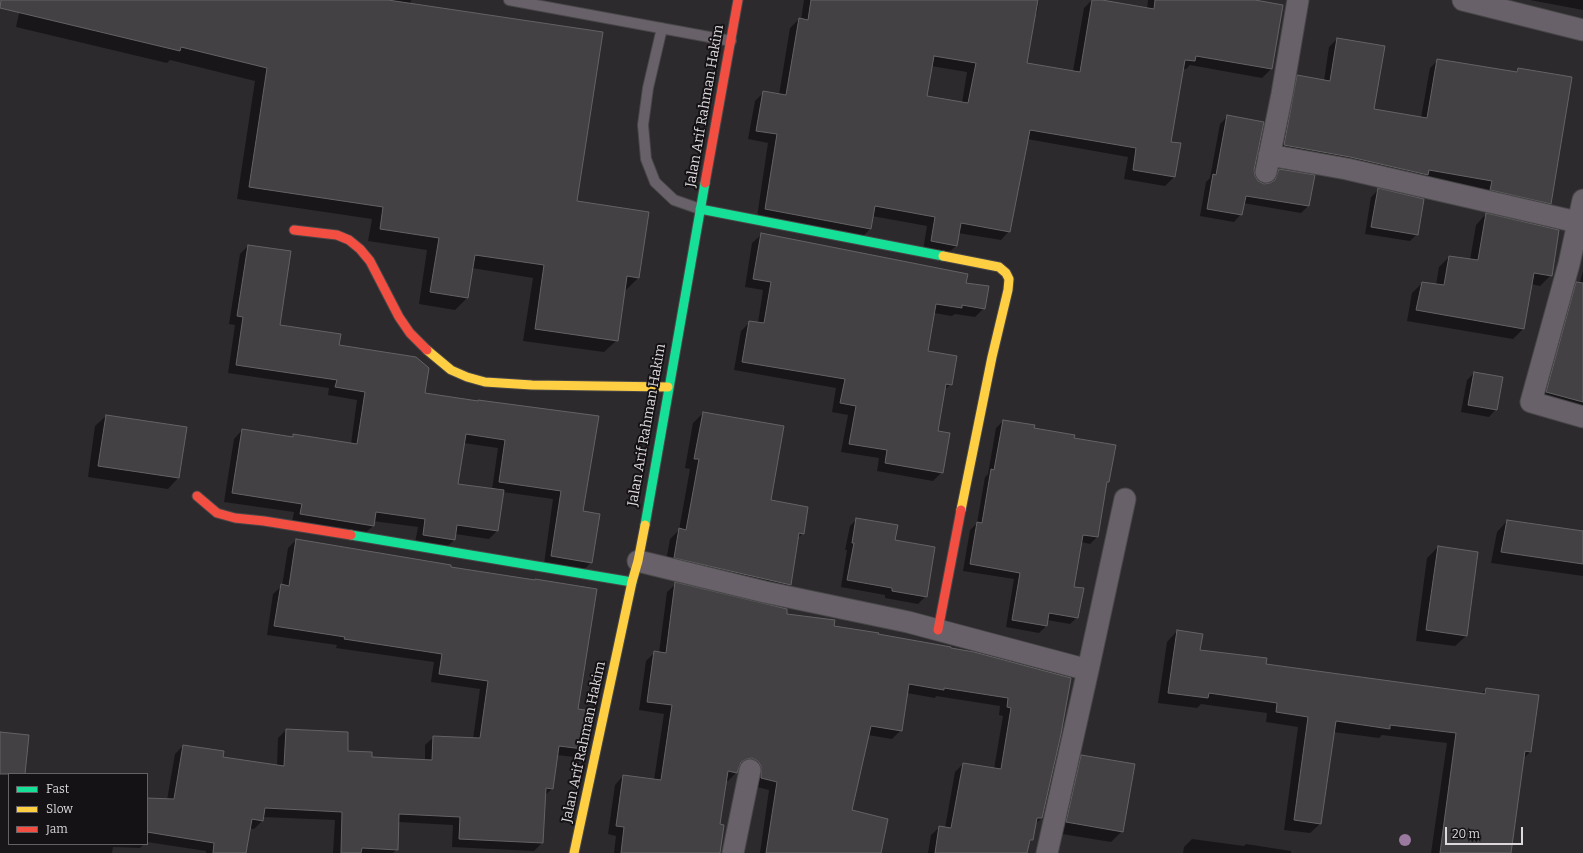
<!DOCTYPE html>
<style>
body{margin:0}
#map{position:relative;width:1583px;height:853px;overflow:hidden;background:#2d2a2d;font-family:Bitter,serif}
canvas{display:block}
.legend{position:absolute;left:8px;top:773px;width:140px;height:72px;box-sizing:border-box;background:#151215;border:1px solid #656165;margin:0;padding:5px 7px;list-style:none;font-size:12px;color:#dcd8dc}
.legend li{display:flex;align-items:center;gap:8px;height:20px}
.legend b{width:20px;border:1px solid #656165}
.scale{position:absolute;left:1445px;top:827px;width:78px;height:18px;box-sizing:border-box;border:2px solid #dcd8dc;border-top:0;padding-left:5px;font-size:12px;line-height:14px;white-space:nowrap;color:#dcd8dc;-webkit-text-stroke:3px #151215;paint-order:stroke}
</style>
<div id="map">
<canvas width="1583" height="853"></canvas>
<ul class="legend">
<li><b style="height:5px;background:#16e098"></b>Fast</li>
<li><b style="height:5px;background:#ffcf43"></b>Slow</li>
<li><b style="height:5px;background:#f24e42"></b>Jam</li>
</ul>
<div class="scale">20 m</div>
</div>
<script>
const c = document.querySelector('canvas').getContext('2d');
c.lineJoin = 'round';
function fillPath(path, color) { c.fillStyle = color; c.fill(path, 'evenodd'); }
const poly = rows => new Path2D(rows.map(r => 'M' + r).join(''));
function stroke(path, color, width, dash) { c.strokeStyle = color; c.lineWidth = width; c.lineCap = dash ? 'butt' : 'round'; c.setLineDash(dash || []); c.stroke(path); }
function label(font, color, halo, rows, align = 'center') {
  c.font = font + ' Bitter,serif'; c.lineWidth = 4; c.setLineDash([]); c.textBaseline = 'middle'; c.strokeStyle = halo; c.fillStyle = color; for (const [text, x, y, turn = 0] of rows) {
    c.save(); c.translate(x, y); c.rotate((+turn || 0) * Math.PI / 180); c.textAlign = isNaN(turn) ? turn : align; if (halo) c.strokeText(text, 0, 0); c.fillText(text, 0, 0); c.restore();
  }
}
fillPath(poly([
 [22,0,411,0,410,4,638,278,626,290,624,290,617,340,604,352,523,341,533,278,472,268,467,298,455,310,419,304,427,250,368,241,372,219,237,199,255,81,170,60,167,63,16,27],
 [804,0,1039,0,1037,13,1034,16,1026,63,1073,71,1084,8,1092,0,1147,9,1148,0,1249,0,1282,6,1271,69,1262,78,1190,65,1186,69,1183,69,1170,143,1179,144,1174,177,1165,186,1124,179,1128,157,1027,139,1009,231,1001,240,958,233,956,246,947,254,923,250,927,226,872,216,870,229,861,238,757,217,768,143,748,139,755,101,764,92,779,95,790,28,799,19,801,20],
 [931,66,967,72,962,103,926,97],
 [1530,0,1583,0,1583,10],
 [1337,39,1373,110,1421,118,1430,68,1438,60,1514,73,1518,69,1550,203,1542,211,1483,198,1484,189,1276,153,1290,84,1298,76,1324,81,1329,47],
 [1227,117,1253,170,1254,176,1258,182,1264,185,1270,184,1272,177,1279,170,1308,206,1301,213,1243,203,1241,214,1234,222,1200,216,1206,182,1210,178,1220,124],
 [1378,190,1417,234,1410,241,1365,234,1371,197],
 [1486,214,1551,275,1540,286,1531,284,1523,329,1513,339,1407,321,1412,293,1422,283,1436,285,1439,267,1449,257,1470,260,1476,225],
 [761,235,965,283,984,308,975,317,955,314,952,316,934,313,927,352,951,384,943,391,937,432,942,472,933,481,877,471,879,458,841,452,848,415,832,412,836,388,734,370,741,331,750,322,758,323,763,290,745,287,752,243],
 [248,246,279,326,338,346,424,393,478,402,582,512,591,562,583,571,544,564,553,499,503,492,497,531,489,539,455,534,454,540,446,548,415,543,418,527,373,521,373,526,364,534,292,522,294,512,224,502,234,439,242,430,291,437,293,436,351,444,357,400,328,395,329,388,228,373,235,325,229,324,240,254],
 [464,443,498,448,492,490,457,484],
 [1583,271,1583,413,1538,401,1542,384,1552,374,1555,375],
 [1474,373,1496,409,1489,417,1461,412,1467,380],
 [703,413,770,501,803,533,798,538,790,585,781,594,665,567,670,539,679,530,690,469,685,468,693,423],
 [106,416,186,428,178,478,168,489,88,477,95,426],
 [1003,421,1073,438,1108,481,1106,484,1097,537,1090,544,1081,542,1073,587,1077,617,1070,624,1047,620,1046,626,1039,633,1006,627,1014,579,963,571,970,530,977,523,985,477,988,474,996,428],
 [857,519,894,541,926,596,918,604,885,598,885,595,841,587,847,550,845,550,850,526],
 [1507,521,1583,532,1583,576,1491,563,1497,532],
 [296,540,450,568,534,581,535,580,576,709,582,749,574,757,557,755,552,789,544,796,542,843,534,851,452,847,453,825,398,822,397,849,393,853,333,853,335,820,263,817,263,820,254,829,249,828,245,853,206,853,206,851,147,842,147,799,167,800,175,754,183,746,222,757,277,766,278,738,286,730,346,752,371,758,425,760,425,745,434,737,473,739,480,689,431,682,434,662,336,648,337,645,267,635,273,594,282,586,288,548],
 [1438,547,1466,636,1455,646,1416,641,1427,558],
 [676,584,833,627,950,649,1069,678,1042,818,1035,824,1032,840,1028,844,1026,853,928,853,931,835,940,827,945,828,955,772,963,764,994,769,1003,716,999,715,1000,706,936,696,935,698,907,693,901,730,892,739,868,735,851,811,880,853,760,853,769,790,753,786,744,766,738,767,736,773,728,781,726,781,719,825,719,853,614,853,616,836,608,834,615,785,623,776,654,780,664,714,639,710,646,661,654,653,659,653,667,592],
 [1177,631,1199,651,1265,664,1481,694,1487,689,1530,752,1523,759,1510,853,1431,853,1447,743,1382,735,1379,738,1333,732,1321,823,1310,833,1284,830,1298,727,1266,722,1267,713,1201,704,1197,708,1158,703,1167,642],
 [0,733,25,774,9,774,9,844,144,844,140,848,113,847,112,853,0,853],
 [1082,756,1122,831,1111,842,1056,833,1071,767],
 [1192,839,1244,846,1246,844,1291,851,1291,853,1183,853,1184,847]
]), '#0007');
const building = poly([
 [1,0,388,0,603,32,577,201,649,212,639,278,627,276,618,341,535,329,544,265,475,255,468,298,430,292,439,238,380,229,383,207,249,187,267,68,181,47,180,51,0,8,1,0],
 [811,0,1038,0,1027,63,1080,72,1092,0,1102,0,1154,9,1155,0,1255,0,1283,5,1272,69,1196,56,1195,61,1185,60,1171,142,1181,143,1175,177,1133,170,1136,148,1030,130,1010,232,961,223,957,246,931,241,935,217,875,206,871,229,765,209,777,134,756,131,763,91,786,95,799,18,808,20,811,0],
 [934,56,976,63,968,103,927,96,934,56],
 [1337,38,1385,46,1374,109,1427,118,1437,59,1517,72,1518,68,1572,77,1551,204,1490,190,1492,181,1429,170,1428,175,1350,157,1284,145,1297,75,1330,81,1337,38],
 [1227,115,1264,122,1254,170,1255,176,1258,181,1264,184,1270,183,1275,180,1279,169,1315,175,1309,206,1246,196,1242,215,1207,209,1213,174,1216,175,1227,115],
 [1378,188,1424,199,1418,235,1371,227,1378,188],
 [1486,213,1559,230,1552,276,1534,273,1524,329,1416,310,1422,282,1444,285,1449,256,1478,260,1486,213],
 [761,233,968,274,966,283,989,286,985,309,962,305,962,308,936,304,928,351,957,356,952,385,946,384,938,431,950,433,943,473,885,463,887,450,849,444,856,406,840,403,845,379,742,362,749,321,764,323,771,282,753,279,761,233],
 [248,245,291,251,280,325,341,334,339,345,416,357,429,368,425,393,478,401,478,400,599,416,583,511,600,514,592,563,551,556,561,491,499,482,505,440,466,434,458,484,504,490,498,531,457,525,455,540,423,535,425,519,376,512,374,526,300,514,302,504,232,493,242,429,293,437,293,434,357,444,365,392,335,387,337,380,236,365,243,317,237,316,248,245],
 [1576,282,1583,283,1583,402,1546,392,1576,282],
 [1474,372,1503,377,1497,410,1468,405,1474,372],
 [703,412,784,426,771,500,808,507,804,534,799,533,791,585,674,558,679,528,686,530,699,459,694,459,703,412],
 [106,415,187,427,179,478,98,466,106,415],
 [1003,420,1035,425,1034,428,1075,435,1074,438,1116,445,1109,482,1107,482,1098,537,1083,535,1074,587,1084,588,1078,618,1049,613,1047,626,1012,620,1020,573,970,564,977,522,982,523,991,469,994,470,1003,420],
 [856,518,898,525,895,540,935,547,927,597,892,591,892,588,847,580,854,543,852,543,856,518],
 [1507,520,1583,531,1583,564,1501,552,1507,520],
 [296,539,451,565,451,567,535,580,535,579,597,589,578,709,592,711,583,749,559,746,553,789,546,788,543,843,459,839,460,817,399,814,398,850,362,848,361,853,341,853,342,812,265,808,263,821,252,819,246,853,213,853,214,843,147,832,147,798,174,799,183,745,224,751,223,757,284,766,286,729,348,732,348,751,372,752,372,757,432,760,433,736,480,738,488,681,439,674,442,654,344,639,345,637,274,626,281,584,289,586,296,539],
 [1438,546,1478,552,1467,636,1426,630,1438,546],
 [675,582,787,609,787,614,835,620,834,626,879,633,878,634,951,647,951,648,974,652,1071,678,1061,734,1042,818,1037,818,1033,840,1030,840,1027,853,935,853,939,826,951,828,963,763,1001,769,1011,708,1007,707,1008,698,944,688,944,690,909,684,902,731,871,726,852,810,888,819,881,853,766,853,777,782,761,778,761,766,758,761,752,758,747,759,741,762,737,773,728,771,720,824,724,825,720,853,621,853,624,827,616,826,623,775,661,780,672,705,647,702,654,651,666,653,675,582],
 [1177,630,1203,634,1200,650,1267,658,1266,664,1485,694,1486,688,1539,695,1531,752,1525,751,1511,853,1440,853,1456,733,1390,725,1390,729,1336,721,1321,824,1294,820,1308,717,1276,712,1277,703,1209,693,1208,698,1168,693,1177,630],
 [0,732,29,735,25,774,0,774,0,732],
 [1081,755,1135,764,1123,832,1066,822,1081,755]
]);
fillPath(building, '#434143');
stroke(building, '#646265', 1);
const lane = poly([
 [509,0,731,41],
 [662,28,648,88,643,125,646,159,655,182,674,200,700,209]
]);
const street = poly([
 [1463,0,1583,30],
 [1269,155,1347,169,1577,222],
 [1266,172,1282,94,1298,0],
 [1583,200,1569,264,1531,402,1583,417],
 [638,561,765,592,908,622,1088,670,1047,853],
 [1088,670,1125,499],
 [733,853,750,770]
]);
const fast = poly([
 [700,209,943,256],
 [645,525,705,183],
 [351,535,632,582]
]);
const slow = poly([
 [943,256,999,267,1006,273,1009,279,1008,290,992,357,961,510],
 [427,350,451,370,467,377,485,382,532,385,668,387],
 [574,853,632,582,638,561,645,525]
]);
const jam = poly([
 [705,183,738,0],
 [294,230,337,235,349,240,360,249,370,261,399,317,410,333,427,350],
 [197,496,217,513,235,518,264,521,351,535],
 [938,630,961,510]
]);
stroke(lane, '#484748', 12);
stroke(street, '#484748', 23);
stroke(fast, '#484748', 11);
stroke(slow, '#484748', 11);
stroke(jam, '#484748', 11);
stroke(lane, '#686169', 10);
stroke(street, '#686169', 21);
stroke(fast, '#16e098', 9);
stroke(slow, '#ffcf43', 9);
stroke(jam, '#f24e42', 9);
c.fillStyle = '#9a7a9f';
for (const [x, y] of [
 [1405,840]
]) { c.beginPath(); c.arc(x, y, 6, 0, 2 * Math.PI); c.fill(); }
label('14px', '#dcd8dc', '#151215', [
 ["Jalan Arif Rahman Hakim",705,106,-80],
 ["Jalan Arif Rahman Hakim",647,425,-80],
 ["Jalan Arif Rahman Hakim",584,742,-78]
]);
</script>
